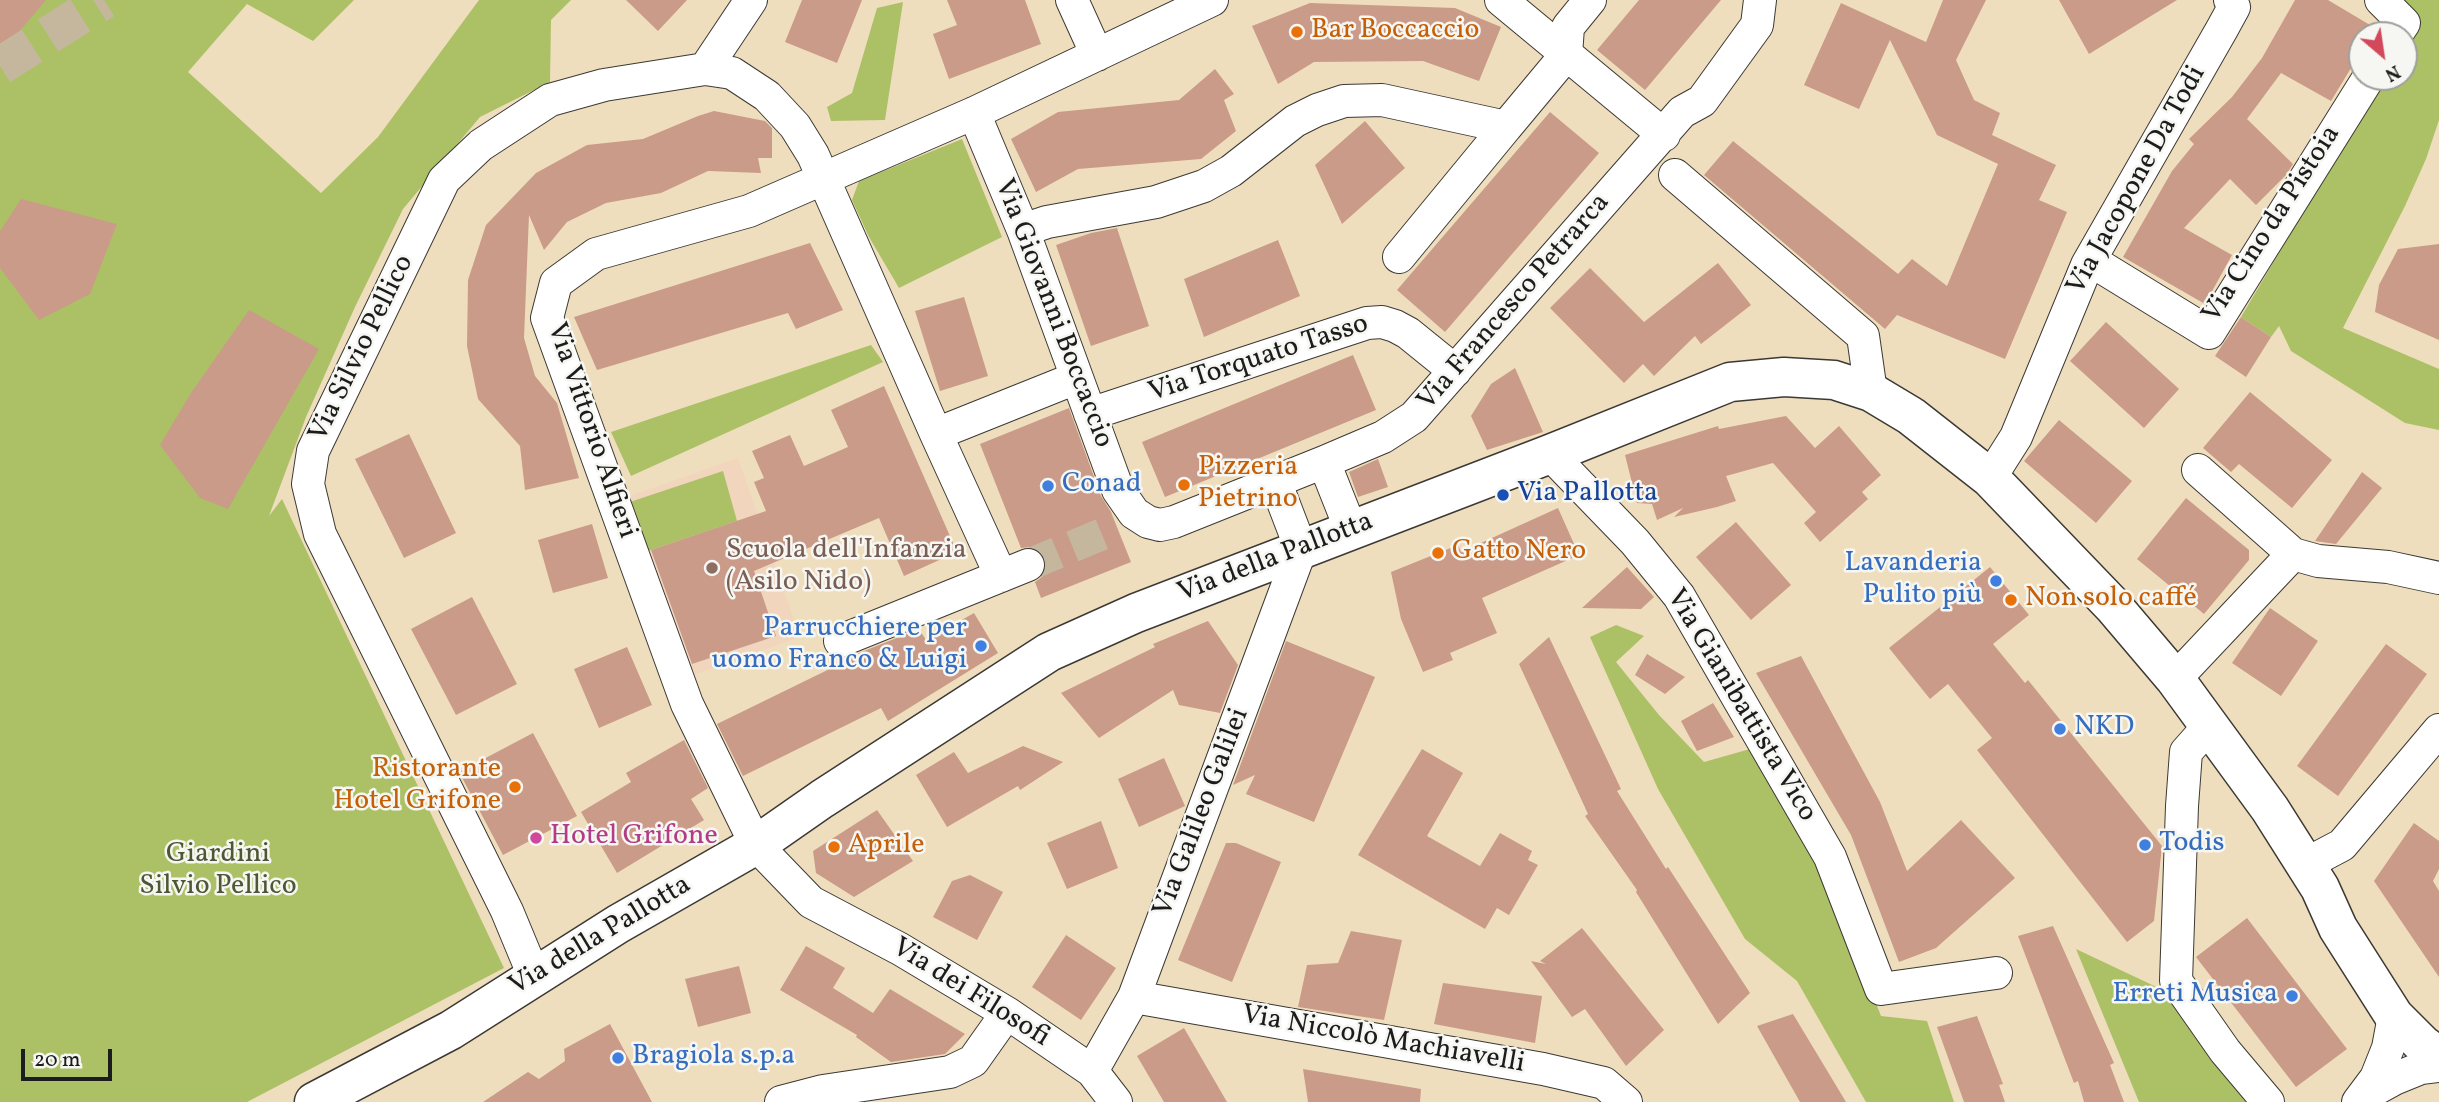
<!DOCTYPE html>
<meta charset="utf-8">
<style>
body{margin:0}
#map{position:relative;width:2439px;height:1102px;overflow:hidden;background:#efdebd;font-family:Vollkorn,serif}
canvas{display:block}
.north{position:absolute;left:2348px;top:21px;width:70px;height:70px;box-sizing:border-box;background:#f6f6f2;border:2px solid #9f9f9c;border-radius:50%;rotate:151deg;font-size:19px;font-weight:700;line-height:28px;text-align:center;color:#1c1c1c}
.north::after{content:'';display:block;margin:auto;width:24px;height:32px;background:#d1495b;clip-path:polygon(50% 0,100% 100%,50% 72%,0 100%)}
.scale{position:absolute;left:21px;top:1049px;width:91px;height:32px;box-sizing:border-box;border:4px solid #1c1c1c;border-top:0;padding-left:9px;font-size:21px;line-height:24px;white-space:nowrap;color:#1c1c1c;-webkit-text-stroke:5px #f6f6f2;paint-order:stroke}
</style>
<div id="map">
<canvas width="2439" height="1102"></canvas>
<div class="north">N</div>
<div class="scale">20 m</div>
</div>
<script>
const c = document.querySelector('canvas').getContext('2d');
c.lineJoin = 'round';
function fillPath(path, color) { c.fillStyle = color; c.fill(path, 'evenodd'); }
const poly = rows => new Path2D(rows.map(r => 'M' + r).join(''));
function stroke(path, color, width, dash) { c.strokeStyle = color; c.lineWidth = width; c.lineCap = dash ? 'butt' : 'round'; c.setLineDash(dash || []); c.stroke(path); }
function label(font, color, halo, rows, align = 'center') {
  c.font = font + ' Vollkorn,serif'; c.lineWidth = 5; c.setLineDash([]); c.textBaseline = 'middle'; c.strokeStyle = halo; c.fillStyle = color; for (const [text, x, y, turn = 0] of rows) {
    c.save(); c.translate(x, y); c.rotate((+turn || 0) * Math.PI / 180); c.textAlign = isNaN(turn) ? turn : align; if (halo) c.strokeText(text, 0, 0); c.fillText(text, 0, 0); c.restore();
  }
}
fillPath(poly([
 [738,458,800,637,685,678,624,498]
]), '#f1d5bd');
fillPath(poly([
 [0,0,354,0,313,41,247,4,188,72,321,193,378,137,479,0,571,0,551,20,550,82,480,117,403,209,355,307,306,417,269,516,282,499,504,968,247,1102,0,1102],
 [2386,0,2439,0,2439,120,2426,159,2405,206,2343,328,2439,369,2439,430,2405,423,2291,351,2279,326,2271,337,2241,317,2383,77,2404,77,2404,36],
 [903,2,885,120,831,121,827,107,852,93,877,8],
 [962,139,1002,237,899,288,869,237,852,200,859,181],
 [871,345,883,362,631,476,611,432],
 [723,471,737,521,648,551,630,502],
 [1616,625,1644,636,1616,662,1659,715,1704,762,1750,749,1821,863,1881,1016,1927,1021,1954,1102,1866,1102,1797,981,1745,939,1658,789,1590,637],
 [2076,949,2165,991,2252,1102,2139,1102]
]), '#acc166');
fillPath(poly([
 [0,0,46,0,0,54],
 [626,0,687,0,658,31],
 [802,0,862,0,837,63,785,42],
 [947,0,1025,0,1041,44,949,79,933,34,957,25],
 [1639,0,1721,0,1645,90,1597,50],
 [1943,0,1986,0,1956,60,1974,100,2000,113,1992,135,2056,165,2039,200,2067,212,2005,359,1897,315,1885,329,1704,175,1733,141,1898,274,1912,259,1947,286,1998,164,1937,135,1890,40,1859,109,1804,85,1841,3,1926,42],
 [2059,0,2177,0,2089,54],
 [2295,0,2328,0,2375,28,2371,35,2362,35,2362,50,2331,101,2281,73,2247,119,2293,164,2286,175,2256,205,2230,179,2184,228,2232,255,2205,304,2123,257,2172,171,2194,144,2189,139,2232,97,2262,58],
 [1310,3,1455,8,1501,27,1479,81,1423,61,1314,62,1278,84,1252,26],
 [1215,69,1234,94,1224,100,1236,131,1201,159,1078,169,1036,192,1011,139,1058,112,1179,100],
 [714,111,765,121,772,128,772,158,758,158,761,173,708,171,661,193,606,203,567,222,544,250,529,215,524,338,535,376,557,403,579,478,525,490,520,446,478,399,467,346,468,280,486,225,536,173,587,145,643,139,698,116],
 [1550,112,1599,153,1445,332,1397,290],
 [1365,121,1405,168,1342,224,1315,165],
 [21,199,117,224,90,294,39,320,0,268,0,231],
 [1117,228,1149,326,1091,346,1056,245,1091,233],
 [1278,240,1300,296,1204,337,1184,279],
 [810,243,843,310,796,329,788,313,597,370,574,317],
 [2439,244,2439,340,2375,312,2379,285,2398,249],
 [1718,263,1751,305,1701,344,1695,336,1654,376,1643,364,1624,383,1550,308,1590,268,1644,322],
 [964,297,988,376,940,391,915,311],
 [249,310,319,349,228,509,200,498,160,445,191,393],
 [2241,317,2271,337,2246,377,2215,356],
 [2106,322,2179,389,2144,428,2070,361],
 [1353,355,1376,410,1165,497,1142,442],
 [1515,368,1543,432,1487,450,1471,416,1491,384],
 [884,386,957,552,904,576,879,518,754,571,776,636,692,664,651,550,766,511,754,482,764,478,752,451,790,435,804,466,848,447,831,410],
 [2250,392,2332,460,2292,508,2239,464,2231,472,2203,448],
 [1069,408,1101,496,1111,512,1131,562,1041,598,1035,582,1043,576,1046,567,1045,559,1039,550,1030,547,1021,548,980,444],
 [1786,416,1815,448,1839,426,1881,475,1862,492,1868,499,1820,542,1804,523,1816,512,1773,463,1726,476,1736,501,1717,507,1674,517,1683,508,1657,520,1652,504,1637,503,1625,455,1718,426,1719,429],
 [2059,420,2132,481,2096,523,2024,461],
 [409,434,456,533,404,558,355,459],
 [1378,459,1388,487,1358,497,1349,472],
 [2362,472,2382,488,2336,544,2315,541],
 [2186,498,2249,550,2249,560,2204,614,2137,559],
 [1558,508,1579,555,1482,598,1497,633,1450,653,1453,660,1423,672,1401,619,1391,572,1458,545,1461,552],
 [1736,522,1791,585,1751,620,1696,557],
 [592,524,608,578,553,593,538,540],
 [1627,567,1654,597,1641,609,1582,608],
 [1990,567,2029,615,1993,644,2025,683,2028,680,2162,846,2154,921,2127,942,1977,750,1992,738,1948,684,1930,699,1889,648],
 [472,597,517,684,456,715,411,629],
 [2270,608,2318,641,2281,696,2232,663],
 [974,613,998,653,888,721,881,708,743,776,717,724,850,659,849,657,919,629,926,640],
 [1208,621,1238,665,1220,713,1179,705,1173,690,1099,738,1061,693,1155,647,1153,644],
 [1549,637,1621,789,1617,791,1666,869,1668,867,1750,993,1718,1024,1636,892,1637,890,1585,816,1588,814,1519,664],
 [1286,641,1375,677,1314,822,1246,794,1255,775,1233,785],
 [2386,644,2427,674,2338,796,2297,766],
 [627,647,652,705,599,728,574,669],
 [1647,654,1685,677,1665,694,1635,675],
 [1801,656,1880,802,1907,871,1961,820,2015,878,1936,948,1899,962,1851,835,1756,673],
 [1713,703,1734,737,1697,751,1681,721],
 [533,733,577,816,503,855,459,772],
 [684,740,708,788,691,799,704,820,617,873,581,812,631,782,626,773],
 [1023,746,1063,762,1020,790,1018,786,947,827,916,775,954,752,968,773],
 [1422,749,1463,773,1427,836,1480,866,1500,833,1532,851,1528,860,1538,865,1509,915,1497,908,1485,929,1358,855],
 [1164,758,1185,806,1139,827,1118,779],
 [877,810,913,861,854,897,816,873,813,851],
 [1101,821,1118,868,1067,889,1047,843],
 [2414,823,2439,841,2439,869,2433,881,2439,891,2439,977,2374,881],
 [1226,843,1236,843,1281,862,1232,982,1178,960],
 [970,875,1003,892,977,940,933,917,952,881],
 [2247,918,2347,1049,2296,1087,2196,957],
 [2053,926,2114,1063,2110,1065,2124,1102,2084,1102,2078,1081,2074,1083,2018,936],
 [1582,928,1664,1030,1626,1066,1585,1009,1572,1017,1531,961,1546,964,1540,961],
 [1351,931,1402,940,1384,1020,1298,1007,1307,965,1338,963],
 [1066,935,1116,968,1081,1020,1032,987],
 [806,946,845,968,833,988,873,1013,890,989,965,1034,945,1054,891,1062,856,1037,857,1035,780,990],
 [739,966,751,1013,698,1027,685,979],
 [1443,983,1542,996,1535,1043,1434,1024],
 [1793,1014,1846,1102,1800,1102,1757,1026],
 [1977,1016,2003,1084,1999,1085,2005,1102,1964,1102,1937,1027],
 [610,1024,652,1102,483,1102,528,1072,539,1079,565,1061,564,1049],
 [1184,1028,1227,1102,1164,1102,1137,1056],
 [1303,1069,1421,1089,1420,1102,1308,1102]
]), '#ca9b88');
stroke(poly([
 [1028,565,1117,528]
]), '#c5b79d', 32, [32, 16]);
stroke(poly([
 [0,66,104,0]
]), '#c5b79d', 38, [38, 19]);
const minor = poly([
 [751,0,705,69,732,73,767,96,795,126,813,155,936,434,1001,576],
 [1072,0,1097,55],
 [1501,0,1664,135],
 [2381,0,2404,23,2396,35],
 [974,113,1023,230,1118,490,1134,513,1148,522,1160,525,1174,522,1324,462,1383,437,1414,417,1682,112,1702,101,1757,25,1760,0],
 [1675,175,1863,336,1871,392],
 [1023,230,1047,222,1156,202,1204,186,1231,171,1295,121,1317,110,1344,101,1382,100,1506,127,1566,55,1568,27,1590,0],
 [1399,257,1506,127],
 [2090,260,2209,333,2369,77],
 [1090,414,1367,323,1382,322,1395,326,1408,333,1455,371],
 [936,434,1076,378],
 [1550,454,1635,542,1679,596,1830,857,1881,989,1996,973],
 [1324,462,1351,530],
 [2198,470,2293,554],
 [1990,478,2016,437,2087,265,2222,29,2234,7,2230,0],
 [840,641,1028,565],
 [2175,679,2293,554,2318,561,2388,567,2439,578],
 [2210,725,2186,752,2182,806,2176,981,2225,1051,2268,1102],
 [2306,864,2342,845,2439,730],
 [534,976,507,911,320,534,308,484,313,451,444,180,481,145,550,100,604,85,705,69],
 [1134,997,1543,1069,1604,1083,1626,1102],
 [1092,1071,1134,997,1301,549,1275,481],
 [2365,1095,2394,1079,2421,1068,2439,1066],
 [781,1102,823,1091,950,1072,973,1061,1007,1013],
 [1116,1102,1092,1071,1007,1013,900,949,811,902,756,845,687,704,547,318,556,283,596,254,749,211,974,113,1212,0],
 [2358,1102,2376,1078,2388,1048,2394,1016]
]);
const major = poly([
 [314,1102,451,1030,618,924,756,845,822,799,1049,652,1136,613,1550,454,1730,382,1784,377,1834,380,1871,392,1911,416,1990,478,2113,606,2175,679,2270,809,2320,888,2338,928,2394,1016,2422,1044,2439,1057]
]);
stroke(minor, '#3c3934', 34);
stroke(major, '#3c3934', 41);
stroke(minor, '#fff', 32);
stroke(major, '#fff', 38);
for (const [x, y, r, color] of [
 [1297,32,7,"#e8710a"],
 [1184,485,7,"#e8710a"],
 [1048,486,7,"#3f7fe0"],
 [1503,495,7,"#1a4fb4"],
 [1438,553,7,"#e8710a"],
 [712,568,7,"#8d6e63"],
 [1996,581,7,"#3f7fe0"],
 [2011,600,7,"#e8710a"],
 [981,646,7,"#3f7fe0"],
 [2060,729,7,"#3f7fe0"],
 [515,787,7,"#e8710a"],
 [536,838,7,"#d1479c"],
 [2145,845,7,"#3f7fe0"],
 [834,847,7,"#e8710a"],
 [2292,996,7,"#3f7fe0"],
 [618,1058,7,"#3f7fe0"]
]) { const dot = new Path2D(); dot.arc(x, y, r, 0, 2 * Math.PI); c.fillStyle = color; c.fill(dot); stroke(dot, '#f6f6f2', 2.5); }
label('28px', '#c56008', '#f6f6f2', [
 ["Bar Boccaccio",1311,32],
 ["Pizzeria",1198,469],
 ["Pietrino",1198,501],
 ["Gatto Nero",1452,553],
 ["Non solo caffé",2025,600],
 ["Ristorante",501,771,"right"],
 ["Hotel Grifone",501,803,"right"],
 ["Aprile",848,847]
], 'left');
label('28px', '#1c1c1c', '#f6f6f2', [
 ["Via Jacopone Da Todi",2138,181,-61],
 ["Via Cino da Pistoia",2273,225,-57],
 ["Via Francesco Petrarca",1515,303,-49],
 ["Via Giovanni Boccaccio",1052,314,69],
 ["Via Silvio Pellico",363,349,-64],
 ["Via Torquato Tasso",1259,360,-18],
 ["Via Vittorio Alfieri",590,431,71],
 ["Via della Pallotta",1276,559,-21],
 ["Via Gianibattista Vico",1740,706,59],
 ["Via Galileo Galilei",1203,813,-69],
 ["Via della Pallotta",601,937,-31],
 ["Via dei Filosofi",970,994,32],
 ["Via Niccolò Machiavelli",1383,1041,10]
]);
label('28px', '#366cbe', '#f6f6f2', [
 ["Conad",1062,486],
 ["Lavanderia",1982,565,"right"],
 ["Pulito più",1982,597,"right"],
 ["Parrucchiere per",967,630,"right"],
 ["uomo Franco & Luigi",967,662,"right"],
 ["NKD",2074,729],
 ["Todis",2159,845],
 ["Erreti Musica",2278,996,"right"],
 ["Bragiola s.p.a",632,1058]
], 'left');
label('28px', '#164399', '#f6f6f2', [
 ["Via Pallotta",1517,495]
], 'left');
label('28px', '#785e54', '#f6f6f2', [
 ["Scuola dell'Infanzia",726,552],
 ["(Asilo Nido)",726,584]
], 'left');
label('28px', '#b23c85', '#f6f6f2', [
 ["Hotel Grifone",550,838]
], 'left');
label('28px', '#4e5636', '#f6f6f2', [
 ["Giardini",218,856],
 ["Silvio Pellico",218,888]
]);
</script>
